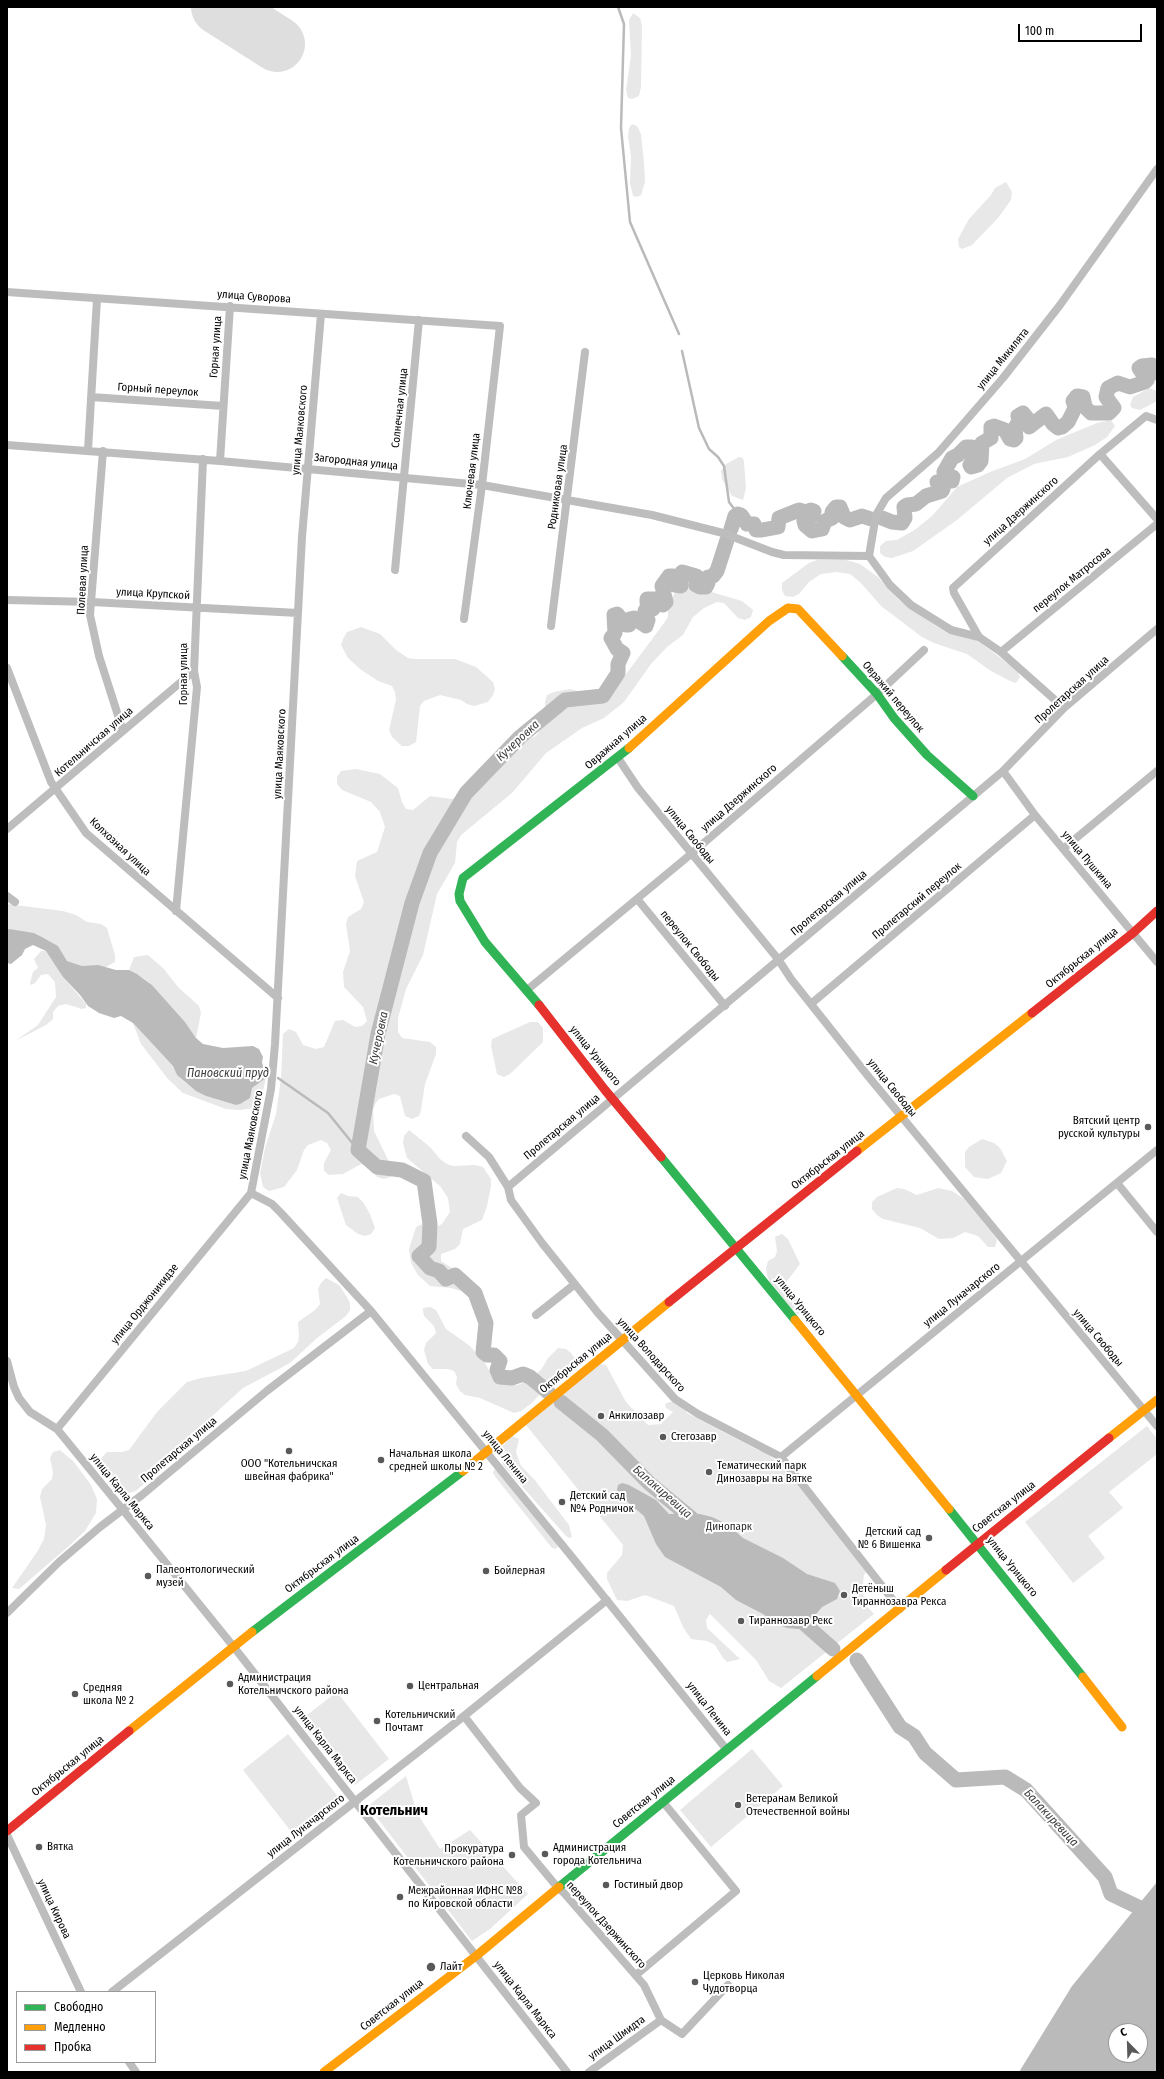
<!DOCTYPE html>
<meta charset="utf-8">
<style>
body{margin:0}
#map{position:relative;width:1164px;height:2079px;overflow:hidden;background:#fff;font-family:"Fira Sans Condensed",sans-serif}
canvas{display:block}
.frame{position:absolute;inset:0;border:8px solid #000;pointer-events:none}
.legend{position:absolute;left:16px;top:1991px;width:140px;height:72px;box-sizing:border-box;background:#fff;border:1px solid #999;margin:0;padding:5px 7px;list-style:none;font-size:12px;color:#000}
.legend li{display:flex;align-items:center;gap:8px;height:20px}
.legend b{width:20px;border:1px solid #999}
.north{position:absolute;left:1108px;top:2023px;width:40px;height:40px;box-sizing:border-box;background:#fff;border:1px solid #999;border-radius:50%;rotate:337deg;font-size:11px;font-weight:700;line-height:16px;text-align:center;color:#000}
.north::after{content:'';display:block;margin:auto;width:14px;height:18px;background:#595959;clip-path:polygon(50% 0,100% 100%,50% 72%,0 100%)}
.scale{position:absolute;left:1018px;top:24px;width:124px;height:18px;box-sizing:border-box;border:2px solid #000;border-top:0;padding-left:5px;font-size:12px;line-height:14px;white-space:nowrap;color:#000;-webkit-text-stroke:3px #fff;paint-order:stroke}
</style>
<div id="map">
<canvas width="1164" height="2079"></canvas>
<div class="frame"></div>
<ul class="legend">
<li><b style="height:5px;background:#30b455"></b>Свободно</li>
<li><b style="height:5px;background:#ff9f0a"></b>Медленно</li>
<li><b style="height:5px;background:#e5322d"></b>Пробка</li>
</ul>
<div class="north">С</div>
<div class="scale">100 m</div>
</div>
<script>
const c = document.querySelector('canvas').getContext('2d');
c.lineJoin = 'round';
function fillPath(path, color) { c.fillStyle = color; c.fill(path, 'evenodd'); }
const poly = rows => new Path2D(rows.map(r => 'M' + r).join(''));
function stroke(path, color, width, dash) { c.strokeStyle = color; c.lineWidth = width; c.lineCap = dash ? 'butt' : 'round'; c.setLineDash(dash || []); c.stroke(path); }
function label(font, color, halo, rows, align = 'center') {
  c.font = font + ' "Fira Sans Condensed",sans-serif'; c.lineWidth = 4; c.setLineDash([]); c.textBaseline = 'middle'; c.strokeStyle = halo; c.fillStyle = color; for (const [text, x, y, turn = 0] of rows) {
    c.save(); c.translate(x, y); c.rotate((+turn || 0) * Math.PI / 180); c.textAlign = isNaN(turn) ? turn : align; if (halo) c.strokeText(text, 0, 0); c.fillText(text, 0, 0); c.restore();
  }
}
fillPath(poly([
 [633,13,640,18,642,26,641,87,639,96,632,99,628,98,626,90,631,56,629,20],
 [632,124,637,126,641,134,644,163,645,182,641,195,637,197,633,196,630,183,631,157,628,136,629,128],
 [1006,182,1012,192,1011,200,998,218,972,245,962,249,959,247,958,239,969,219,991,195,995,188],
 [1149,388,1157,391,1157,401,1140,410,1132,408,1130,405,1133,397],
 [1111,420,1115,426,1107,437,1095,445,1068,457,1034,464,1007,478,957,520,913,551,892,558,885,557,880,553,880,546,886,541,897,540,916,529,933,515,957,487,990,472,1025,459,1056,440,1097,423],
 [739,457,743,458,744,462,746,488,743,500,732,496,722,479,721,471,726,464],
 [817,560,846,560,860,564,878,577,899,600,936,626,948,633,975,639,1017,670,1020,677,1016,683,1010,681,991,671,967,654,934,643,922,637,881,606,861,583,850,574,836,572,821,574,809,582,799,594,793,597,785,596,782,590,782,583,809,563],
 [691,586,742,601,753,610,751,617,745,620,738,618,724,603,717,602,704,608,693,617,683,635,667,647,651,664,624,702,604,718,582,728,546,753,512,793,461,835,457,842,455,863,437,894,423,955,406,989,398,1018,398,1032,402,1038,430,1042,436,1047,436,1054,425,1084,421,1110,419,1116,412,1119,405,1116,400,1096,394,1094,379,1099,375,1104,373,1110,374,1131,393,1170,391,1177,384,1179,377,1177,368,1166,361,1164,343,1174,329,1175,324,1171,324,1163,331,1150,327,1143,321,1140,308,1145,304,1150,297,1170,284,1187,269,1191,263,1187,260,1173,265,1148,276,1114,281,1078,283,1034,289,1029,296,1032,303,1045,316,1049,324,1047,335,1021,343,1020,355,1027,362,1026,367,1021,363,1007,344,987,343,972,350,951,346,924,348,917,361,909,364,902,355,876,357,861,377,852,385,827,380,812,371,802,342,790,337,784,337,777,341,771,356,769,380,774,398,788,402,802,406,809,413,810,430,796,452,799,464,793,498,754,511,746,536,736,545,723,546,716,545,702,547,695,554,692,570,689,577,691,590,700,597,700,615,689,664,623,668,617,668,603,677,590],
 [361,627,380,634,396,650,408,658,415,659,455,659,476,667,493,682,495,689,493,695,488,702,474,706,467,704,461,700,440,695,424,701,420,706,416,742,409,746,402,746,392,737,389,730,396,700,395,692,392,686,378,681,360,669,348,658,341,645,343,639,347,632],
 [7,904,63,911,76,915,87,922,101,924,107,928,115,955,115,962,106,967,82,966,67,961,58,946,42,937,34,933,7,930],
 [41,951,46,951,51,956,63,977,86,1004,86,1008,82,1009,66,1004,58,1006,53,1012,53,1019,46,1025,15,1041,38,1025,56,997,55,982,48,974,41,975,35,983,31,985,30,983,33,972,38,968,34,959],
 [148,955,164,969,178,987,199,1006,201,1013,196,1038,185,1022,152,985,145,979,129,970,134,957],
 [530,1022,538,1022,543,1028,543,1042,510,1074,504,1077,497,1074,491,1046,492,1039],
 [133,1023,173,1066,177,1075,186,1083,206,1096,236,1105,250,1093,252,1088,266,1078,260,1104,254,1108,240,1110,226,1109,183,1093,168,1079,141,1044],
 [409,1130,430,1147,440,1159,447,1164,453,1166,475,1165,483,1167,491,1179,491,1186,487,1206,482,1220,463,1229,460,1244,455,1249,441,1254,441,1261,466,1277,468,1286,464,1292,451,1288,430,1286,418,1275,411,1263,409,1249,416,1227,422,1224,428,1228,436,1227,442,1224,450,1212,448,1198,440,1186,407,1158,403,1143,404,1136],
 [982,1139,994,1143,1000,1148,1007,1161,1001,1173,988,1179,974,1177,965,1167,965,1152,969,1147],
 [897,1188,904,1189,917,1195,938,1188,952,1191,964,1199,993,1234,997,1240,995,1247,988,1247,978,1236,965,1232,953,1238,939,1239,920,1228,883,1219,877,1215,872,1209,872,1202,877,1197],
 [341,1193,348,1196,358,1197,363,1202,370,1214,375,1228,371,1234,365,1236,358,1234,346,1225,337,1198],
 [782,1234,788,1239,800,1264,787,1281,788,1288,802,1305,804,1313,797,1314,772,1288,767,1275,766,1268,768,1261,775,1257,777,1251,775,1237],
 [326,1278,339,1285,347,1297,350,1303,350,1310,346,1316,317,1338,290,1363,243,1388,166,1458,147,1481,136,1491,129,1493,121,1491,101,1471,99,1464,102,1457,107,1452,122,1452,129,1450,157,1412,187,1382,201,1378,246,1371,294,1348,298,1342,299,1336,298,1322,315,1310,320,1304,318,1289,321,1283],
 [430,1307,436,1310,446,1329,470,1346,485,1363,492,1376,504,1384,518,1385,524,1382,541,1370,548,1358,558,1348,566,1349,571,1353,575,1359,575,1366,565,1377,546,1387,532,1403,521,1411,514,1413,480,1398,465,1395,460,1391,456,1384,457,1377,454,1371,447,1369,433,1369,428,1364,424,1350,426,1343,436,1333,434,1326,424,1316,423,1311,423,1308],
 [599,1364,606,1365,626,1402,648,1425,661,1424,673,1412,666,1408,665,1404,669,1402,677,1402,685,1408,687,1413,758,1450,768,1453,772,1458,785,1466,866,1572,864,1575,862,1592,867,1602,865,1604,874,1614,781,1688,769,1681,756,1660,710,1614,706,1620,707,1628,740,1659,727,1662,723,1658,715,1645,707,1641,691,1639,683,1627,674,1606,645,1595,627,1601,617,1600,607,1579,607,1573,622,1555,623,1545,526,1425],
 [1147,1426,1157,1439,1157,1454,1109,1492,1123,1508,1088,1536,1105,1558,1073,1583,1025,1522],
 [512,1436,519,1439,516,1452,521,1466,534,1479,569,1525,572,1537,569,1538,566,1536,503,1465,501,1458,502,1447],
 [60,1450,74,1462,91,1485,97,1499,96,1513,85,1531,69,1546,19,1589,12,1588,37,1552,44,1539,46,1525,40,1497,42,1489,52,1479,53,1472,50,1458,53,1452],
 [497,1469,558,1546,556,1549,552,1548,497,1479,493,1473,494,1470],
 [337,1692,389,1759,355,1785,303,1718],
 [288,1734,339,1798,293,1834,243,1770],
 [752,1749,783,1786,711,1847,680,1810],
 [406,1776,417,1813,440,1849,470,1830,528,1894,490,1929,472,1941,368,1806]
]), '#e8e8e8');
fillPath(poly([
 [9,929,34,933,42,937,58,946,67,961,82,966,98,965,116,970,129,970,137,974,152,985,185,1022,196,1038,203,1044,223,1048,253,1046,259,1049,263,1057,262,1062,266,1078,252,1088,250,1098,240,1104,236,1105,206,1096,196,1091,177,1075,173,1066,133,1023,121,1016,114,1018,99,1013,88,1006,80,995,63,977,46,951,33,945,25,949,22,955,11,964,7,963,7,930],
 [622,1483,629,1485,656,1500,669,1514,700,1514,712,1517,727,1524,743,1538,783,1558,807,1574,835,1583,840,1591,837,1599,822,1607,812,1619,798,1629,787,1628,775,1623,763,1614,736,1600,721,1587,665,1557,656,1544,644,1516,623,1498,617,1490,618,1485],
 [1157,1882,1157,2072,1019,2072,1072,1986],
 [1116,2031,1140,2031,1140,2055,1116,2055]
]), '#bababa');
stroke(poly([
 [618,7,624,24,621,128,630,222,679,334],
 [682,351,699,428,709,449,718,457,724,466,729,502,738,514],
 [278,1078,328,1113,358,1150]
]), '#bababa', 2.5);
stroke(poly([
 [882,518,892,522,902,523,905,518,904,507,907,505,916,504,926,496,942,491,943,489,937,482,952,481,953,477,946,477,944,472,952,458,958,455,966,447,972,447,974,459,970,465,971,467,978,465,981,461,982,443,991,438,991,427,994,426,1005,430,1010,439,1014,440,1016,438,1015,428,1019,421,1018,416,1023,413,1027,418,1029,427,1046,414,1053,424,1058,428,1062,427,1068,422,1073,412,1075,407,1073,401,1077,396,1083,397,1085,407,1091,413,1109,413,1114,408,1106,397,1108,388,1118,383,1130,387,1145,382,1147,380,1139,368,1142,366,1152,365,1157,373],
 [731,529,735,516,738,514,741,515,747,524,754,524,756,530,762,530,778,527,779,518,799,510,806,512,811,510,814,511,812,516,804,521,805,525,812,531,822,529,825,521,832,518,832,512,836,507,840,507,844,517,850,520,862,516,871,519],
 [548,1392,530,1377,523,1374,512,1378,500,1377,497,1370,500,1361,494,1355,487,1355,483,1352,486,1323,475,1293,455,1275,446,1279,439,1271,430,1268,419,1256,429,1247,430,1224,424,1181,402,1170,377,1167,358,1150,378,1034,412,903,430,853,466,793,520,737,565,700,603,696,618,673,618,664,623,653,617,649,611,638,615,633,614,615,617,614,626,625,629,625,630,619,634,618,646,626,648,620,645,611,646,609,653,609,654,607,647,602,647,599,655,599,658,604,663,605,666,602,662,586,664,583,669,576,673,576,675,585,681,586,680,576,682,572,696,576,696,585,700,587,706,587,708,583,708,577,713,576,717,571,727,540],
 [561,1402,602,1435,649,1483,702,1527],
 [790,1611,833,1649],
 [857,1660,900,1727,914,1736,925,1753,956,1780,1005,1777,1026,1790,1105,1877,1111,1894,1157,1916]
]), '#bababa', 15);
stroke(poly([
 [219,7,277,44]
]), '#dedede', 56);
stroke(poly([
 [7,292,500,326,482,485,464,619],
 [91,397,223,406],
 [7,445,220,461,482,485,652,515,723,533,772,552,784,555,869,556],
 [88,450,97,299],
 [103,451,90,615,99,656,123,731],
 [1100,454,1157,519],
 [220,461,230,306],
 [869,556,876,515,886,498,938,453,1003,378,1060,305,1157,169],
 [869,556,890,585,911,605,951,630,979,637,1001,652,1064,708],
 [395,570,419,320],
 [7,600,92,602,298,613],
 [551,626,585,352],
 [979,637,954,593,953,588,1100,454,1146,416,1157,420],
 [1001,652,1157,524],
 [7,668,51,782,86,833,278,998],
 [618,758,638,788,778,959,791,979,868,1076,1157,1426],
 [1003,771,1035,815,1157,962],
 [7,829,194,671],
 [1063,849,1157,771],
 [7,896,15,902],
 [638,900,725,1006],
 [176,911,197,687,194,671,203,459],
 [527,990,691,854,877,694,924,650],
 [812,1003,1035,815],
 [466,1136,489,1157,508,1187,511,1200,542,1243,598,1313,675,1399,698,1414,781,1457,900,1609],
 [1117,1183,1157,1232],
 [508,1187,1003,771,1064,708,1157,629],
 [251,1193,272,1204,281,1213,371,1311,572,1557,727,1750],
 [536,1315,575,1284],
 [7,1361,14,1387,19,1398,30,1412,57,1429,123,1510,233,1646,567,2072],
 [57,1429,251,1193,271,1089,275,1044,302,537,321,314],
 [781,1457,1157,1150],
 [7,1613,59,1562,100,1527,142,1495,268,1390,371,1311],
 [464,1716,520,1788,536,1803,521,1815,524,1847,558,1888,564,1893,644,1985,661,2020],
 [7,1835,81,1992],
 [636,1975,736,1891,663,1802],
 [112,1992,464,1716,607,1600],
 [661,2020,682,2034,728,1985],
 [129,2062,136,2072],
 [589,2072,661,2020]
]), '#bdbdbd', 8);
stroke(poly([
 [842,656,877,694,894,718,927,755,973,796],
 [539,1005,485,942,460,901,459,894,463,878,629,748],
 [661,1157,795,1320],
 [949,1509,1083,1677],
 [252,1632,463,1471],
 [559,1887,817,1676]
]), '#30b455', 9);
stroke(poly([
 [629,748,769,621,788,608,798,609,842,656],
 [857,1151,1032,1013],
 [795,1320,949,1509],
 [1109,1438,1157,1400],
 [463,1471,669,1302],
 [817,1676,946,1570],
 [1083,1677,1122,1727],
 [129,1731,252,1632],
 [324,2072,476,1956,559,1887]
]), '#ff9f0a', 9);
stroke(poly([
 [539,1005,605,1090,661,1157],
 [1032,1013,1133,933,1157,911],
 [669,1302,857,1151],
 [946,1570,1109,1438],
 [7,1831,129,1731]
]), '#e5322d', 9);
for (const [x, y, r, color] of [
 [1148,1127,4,"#595959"],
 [601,1416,4,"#595959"],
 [663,1437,4,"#595959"],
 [289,1451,4,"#595959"],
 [381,1460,4,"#595959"],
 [709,1472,4,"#595959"],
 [562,1502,4,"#595959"],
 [929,1538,4,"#595959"],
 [486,1571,4,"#595959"],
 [148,1576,4,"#595959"],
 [844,1595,4,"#595959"],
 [741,1621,4,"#595959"],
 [230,1684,4,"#595959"],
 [410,1686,4,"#595959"],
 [75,1694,4,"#595959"],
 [377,1721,4,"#595959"],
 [738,1805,4,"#595959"],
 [39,1847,4,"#595959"],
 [545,1854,4,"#595959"],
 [512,1855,4,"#595959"],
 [606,1885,4,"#595959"],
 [400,1897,4,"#595959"],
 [431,1967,5,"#595959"],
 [695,1982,4,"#595959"]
]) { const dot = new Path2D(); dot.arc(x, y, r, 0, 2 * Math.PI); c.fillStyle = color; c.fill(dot); stroke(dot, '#fff', 1.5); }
label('11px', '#000', '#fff', [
 ["улица Суворова",254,297,4],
 ["Горная улица",216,347,-86],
 ["улица Микилята",1003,359,-51],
 ["Горный переулок",158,390,4],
 ["Солнечная улица",400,408,-84],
 ["улица Маяковского",300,430,-85],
 ["Загородная улица",356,462,6],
 ["Ключевая улица",472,471,-83],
 ["Родниковая улица",558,487,-82],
 ["улица Дзержинского",1021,511,-42],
 ["Полевая улица",83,580,-87],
 ["переулок Матросова",1072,580,-39],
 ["улица Крупской",153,594,3],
 ["Горная улица",184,674,-90],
 ["Пролетарская улица",1072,690,-42],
 ["Овражий переулок",893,697,50],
 ["Котельничская улица",94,742,-41],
 ["Овражная улица",616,742,-41],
 ["улица Маяковского",280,754,-87],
 ["улица Дзержинского",739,798,-41],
 ["улица Свободы",690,835,51],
 ["Колхозная улица",120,847,43],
 ["улица Пушкина",1087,860,50],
 ["Пролетарский переулок",917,901,-40],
 ["Пролетарская улица",829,903,-40],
 ["переулок Свободы",690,946,51],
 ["Октябрьская улица",1082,958,-39],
 ["улица Урицкого",595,1056,51],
 ["улица Свободы",892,1088,51],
 ["Пролетарская улица",562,1127,-40],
 ["улица Маяковского",251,1135,-79],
 ["Октябрьская улица",828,1160,-38],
 ["улица Луначарского",962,1295,-39],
 ["улица Орджоникидзе",145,1304,-51],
 ["улица Урицкого",800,1306,51],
 ["улица Свободы",1098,1338,50],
 ["улица Володарского",651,1355,48],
 ["Октябрьская улица",576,1363,-39],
 ["Пролетарская улица",179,1450,-40],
 ["улица Ленина",505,1457,51],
 ["улица Карла Маркса",122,1492,51],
 ["Советская улица",1004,1507,-38],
 ["Октябрьская улица",322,1564,-37],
 ["улица Урицкого",1012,1567,51],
 ["улица Ленина",709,1709,52],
 ["улица Карла Маркса",325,1745,52],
 ["Октябрьская улица",68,1766,-39],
 ["Советская улица",644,1802,-39],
 ["улица Луначарского",306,1826,-38],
 ["улица Кирова",54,1909,65],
 ["переулок Дзержинского",606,1925,48],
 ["улица Карла Маркса",525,2000,52],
 ["Советская улица",392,2005,-38],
 ["улица Шмидта",617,2038,-36]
]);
label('11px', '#000', '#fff', [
 ["Вятский центр",1140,1121,"right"],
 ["русской культуры",1140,1134,"right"],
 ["Анкилозавр",609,1416],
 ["Стегозавр",671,1437],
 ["Начальная школа",389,1454],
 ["средней школы № 2",389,1467],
 ["ООО \"Котельничская",289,1464,"center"],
 ["швейная фабрика\"",289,1477,"center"],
 ["Тематический парк",717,1466],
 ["Динозавры на Вятке",717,1479],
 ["Детский сад",570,1496],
 ["№4 Родничок",570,1509],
 ["Детский сад",921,1532,"right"],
 ["№ 6 Вишенка",921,1545,"right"],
 ["Палеонтологический",156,1570],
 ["музей",156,1583],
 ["Бойлерная",494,1571],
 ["Детёныш",852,1589],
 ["Тираннозавра Рекса",852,1602],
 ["Тираннозавр Рекс",749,1621],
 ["Администрация",238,1678],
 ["Котельничского района",238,1691],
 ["Центральная",418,1686],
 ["Средняя",83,1688],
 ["школа № 2",83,1701],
 ["Котельничский",385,1715],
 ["Почтамт",385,1728],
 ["Ветеранам Великой",746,1799],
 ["Отечественной войны",746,1812],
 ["Вятка",47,1847],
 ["Администрация",553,1848],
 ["города Котельнича",553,1861],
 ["Прокуратура",504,1849,"right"],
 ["Котельничского района",504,1862,"right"],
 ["Гостиный двор",614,1885],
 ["Межрайонная ИФНС №8",408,1891],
 ["по Кировской области",408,1904],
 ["Лайт",440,1967],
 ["Церковь Николая",703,1976],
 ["Чудотворца",703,1989]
], 'left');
label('11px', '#2c2c2c', '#fff', [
 ["Динопарк",729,1527]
]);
label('italic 12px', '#3d3d3d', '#fff', [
 ["Кучеровка",518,741,-43],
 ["Кучеровка",379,1038,-78],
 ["Пановский пруд",228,1074],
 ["Балакиревица",662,1492,41],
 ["Балакиревица",1051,1818,47]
]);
label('bold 15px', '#000', '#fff', [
 ["Котельнич",394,1811]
]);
</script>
